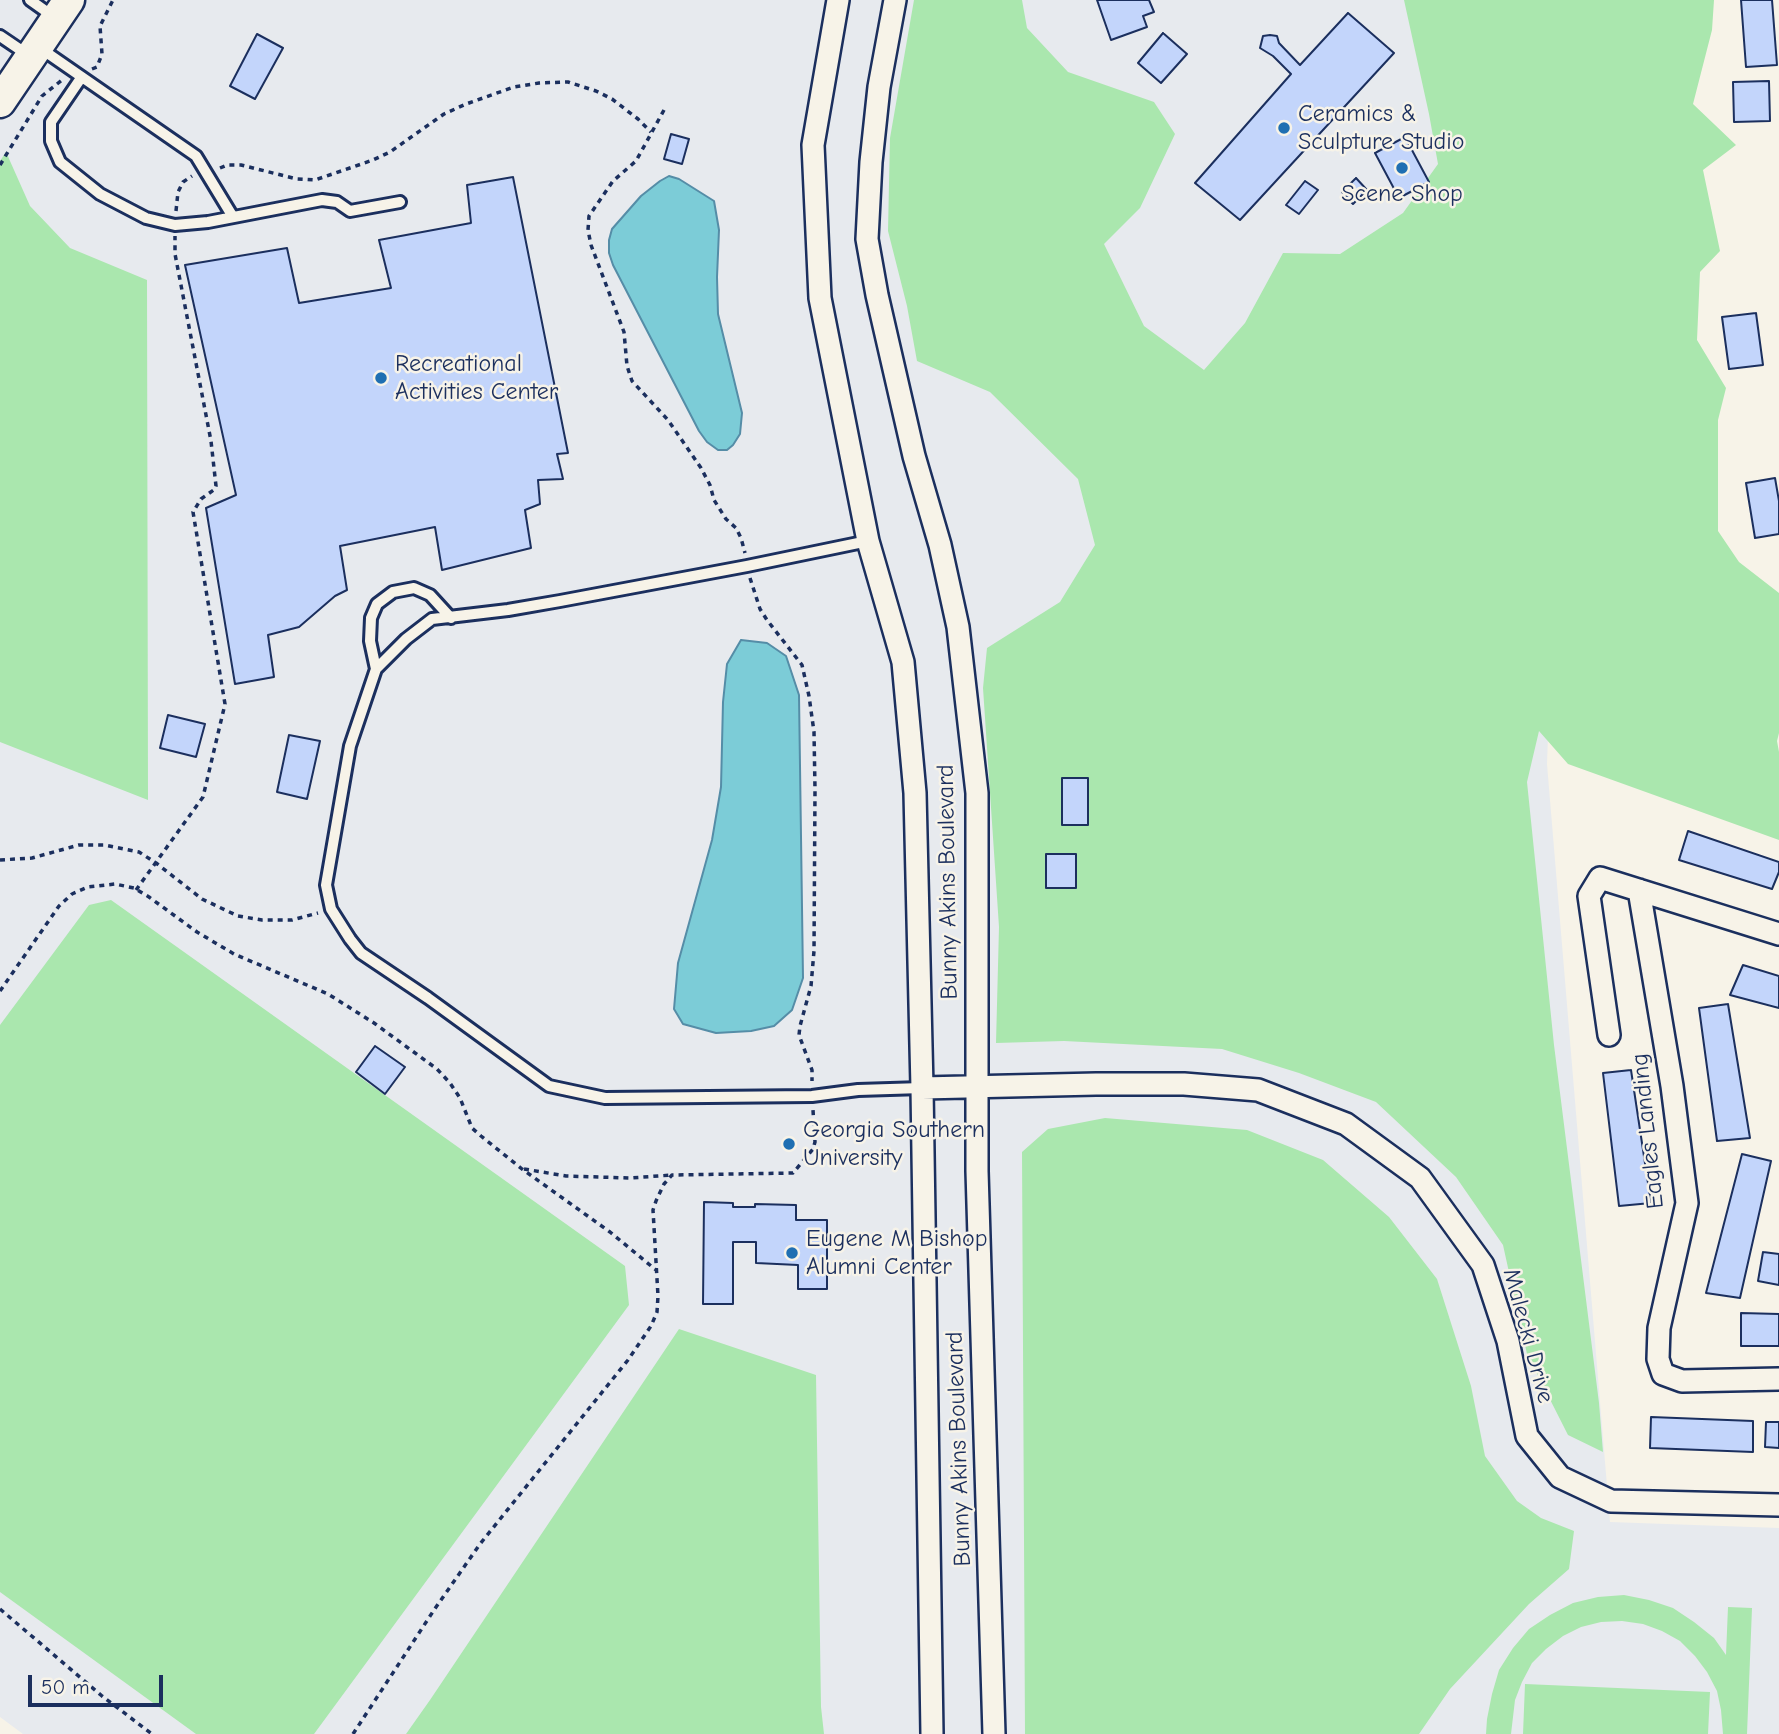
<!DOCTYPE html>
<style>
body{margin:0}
#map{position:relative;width:1779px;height:1734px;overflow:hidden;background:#f7f3e8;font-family:"Comic Neue",sans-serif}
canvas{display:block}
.scale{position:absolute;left:28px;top:1675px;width:135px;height:32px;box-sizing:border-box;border:4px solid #1b2f5e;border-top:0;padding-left:9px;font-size:21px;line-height:24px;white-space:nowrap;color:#1b2f5e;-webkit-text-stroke:5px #f7f3e8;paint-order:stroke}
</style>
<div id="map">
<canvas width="1779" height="1734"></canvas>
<div class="scale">50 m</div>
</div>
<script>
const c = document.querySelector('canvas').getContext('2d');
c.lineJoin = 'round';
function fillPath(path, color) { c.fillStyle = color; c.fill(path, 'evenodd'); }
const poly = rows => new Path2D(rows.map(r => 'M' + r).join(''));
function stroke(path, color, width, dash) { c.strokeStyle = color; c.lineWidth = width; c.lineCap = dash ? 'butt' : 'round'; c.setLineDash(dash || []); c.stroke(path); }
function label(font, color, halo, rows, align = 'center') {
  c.font = font + ' "Comic Neue",sans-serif'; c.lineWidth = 5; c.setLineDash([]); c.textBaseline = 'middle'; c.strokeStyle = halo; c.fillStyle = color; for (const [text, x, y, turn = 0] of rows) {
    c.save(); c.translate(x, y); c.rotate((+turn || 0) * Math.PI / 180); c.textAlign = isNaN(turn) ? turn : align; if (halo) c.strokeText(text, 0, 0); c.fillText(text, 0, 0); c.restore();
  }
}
fillPath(poly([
 [0,0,1574,0,1547,764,1610,1522,1779,1528,1779,1734,23,1734,0,1717]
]), '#e7eaee');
fillPath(poly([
 [914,0,1022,0,1027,28,1068,72,1154,102,1175,134,1140,208,1104,244,1144,326,1204,370,1245,323,1283,253,1340,254,1403,213,1438,164,1429,114,1404,0,1714,0,1712,30,1693,104,1736,145,1703,170,1720,251,1700,272,1697,340,1726,388,1718,420,1718,531,1739,562,1779,593,1779,733,1777,741,1779,752,1779,840,1568,764,1539,731,1527,782,1554,1045,1599,1403,1603,1452,1568,1435,1527,1354,1503,1245,1456,1177,1376,1102,1299,1073,1222,1049,1064,1041,996,1043,999,927,983,688,987,648,1060,602,1095,545,1078,479,990,392,917,361,907,306,888,231,890,138],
 [6,152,30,206,70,248,147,280,148,800,0,742,0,161],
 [111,900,625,1266,629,1305,314,1734,196,1734,0,1592,0,1025,89,905],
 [1105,1118,1247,1130,1323,1160,1389,1217,1437,1279,1471,1386,1485,1456,1517,1501,1541,1518,1574,1531,1569,1569,1529,1604,1450,1689,1419,1734,1025,1734,1022,1152,1048,1129],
 [679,1329,816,1375,821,1707,824,1734,406,1734,430,1700],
 [1624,1595,1649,1600,1673,1608,1694,1622,1714,1638,1726,1655,1728,1607,1752,1608,1747,1734,1723,1734,1721,1710,1717,1691,1707,1672,1695,1656,1680,1641,1662,1631,1643,1624,1622,1621,1601,1622,1581,1627,1563,1636,1546,1649,1532,1663,1522,1682,1515,1700,1511,1734,1486,1734,1487,1719,1492,1694,1499,1670,1513,1648,1529,1629,1550,1615,1573,1603,1598,1597],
 [1525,1684,1710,1692,1708,1734,1523,1734]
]), '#aae7ae');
const water = poly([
 [669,176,679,179,714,201,719,230,717,277,718,314,742,413,740,434,733,445,727,450,718,450,707,442,699,431,613,265,609,253,609,240,612,229,641,196,660,181,669,176],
 [741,640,767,643,786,656,799,695,803,978,792,1010,774,1026,751,1031,716,1033,683,1024,674,1009,678,963,712,840,721,787,723,702,727,664,741,640]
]);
fillPath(water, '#7cccd7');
stroke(water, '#558da7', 2);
const building = poly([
 [1097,0,1149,0,1154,12,1143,16,1147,27,1111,40,1097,0],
 [1741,0,1772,0,1777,65,1746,67,1741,0],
 [1348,13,1394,53,1240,220,1195,183,1291,74,1273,56,1260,48,1263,36,1270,35,1277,36,1279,43,1300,65,1348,13],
 [1163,33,1187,54,1161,83,1138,63,1163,33],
 [257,34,283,48,255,99,230,86,257,34],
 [1769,81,1770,121,1734,122,1733,82,1769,81],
 [671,134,689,139,682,164,664,159,671,134],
 [1405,137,1429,182,1399,198,1375,153,1405,137],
 [513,177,568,453,557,454,563,479,538,480,540,504,525,510,531,548,442,570,435,527,340,546,347,590,335,596,299,627,268,635,274,677,235,684,206,508,236,495,185,265,287,248,299,303,391,288,379,240,471,223,467,185,513,177],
 [1356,178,1367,190,1353,204,1342,192,1356,178],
 [1305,181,1318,190,1299,214,1286,205,1305,181],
 [1756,313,1763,365,1729,369,1722,317,1756,313],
 [1775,478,1779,501,1779,534,1755,538,1746,483,1775,478],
 [168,715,205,724,196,757,160,748,168,715],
 [289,735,320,741,307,799,277,792,289,735],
 [1062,778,1088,778,1088,825,1062,825,1062,778],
 [1688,831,1779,862,1779,872,1772,889,1679,860,1688,831],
 [1046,854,1076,854,1076,888,1046,888,1046,854],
 [1743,965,1779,976,1779,1008,1730,995,1743,965],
 [1728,1004,1750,1138,1717,1141,1699,1008,1728,1004],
 [375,1046,405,1067,385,1094,356,1072,375,1046],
 [1631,1070,1651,1203,1619,1206,1603,1073,1631,1070],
 [1742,1154,1771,1161,1740,1298,1706,1293,1742,1154],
 [704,1202,733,1203,733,1207,755,1207,755,1204,796,1205,796,1220,827,1220,827,1289,798,1289,798,1265,756,1263,756,1242,733,1242,733,1304,703,1304,704,1202],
 [1763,1252,1779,1254,1779,1285,1758,1281,1763,1252],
 [1741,1313,1779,1314,1779,1346,1741,1346,1741,1313],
 [1651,1417,1753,1421,1753,1452,1650,1448,1651,1417],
 [1766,1422,1779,1422,1779,1448,1765,1447,1766,1422]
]);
fillPath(building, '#c3d5fb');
stroke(building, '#1b2f5e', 2);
const lane = poly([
 [30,0,54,17],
 [0,36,28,55],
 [40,48,196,156,233,217],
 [81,78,51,122,51,141,60,162,100,194,146,218,175,225,208,222,322,200,337,202,350,211,400,202],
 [868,541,747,566,560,601,508,610,432,619,406,639,376,669,350,746,326,885,331,909,350,939,361,953,428,998,549,1086,605,1098,812,1096,858,1090,922,1088],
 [376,669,370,641,371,618,377,604,393,592,414,588,430,595,451,618]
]);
const street = poly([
 [838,0,813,145,820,298,868,541,903,662,915,793,922,1088,932,1734],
 [895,0,879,87,871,162,867,239,877,295,914,456,940,545,958,627,977,793,977,1171,994,1734],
 [1639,890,1672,1086,1687,1203,1659,1328,1658,1359,1663,1374,1682,1381,1779,1379],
 [1609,1035,1589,896,1600,878,1779,934],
 [922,1088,1096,1084,1184,1084,1258,1090,1346,1124,1420,1178,1483,1265,1508,1341,1527,1436,1560,1477,1611,1501,1779,1505]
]);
const secondary = poly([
 [0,102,69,0]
]);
stroke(lane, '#1b2f5e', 16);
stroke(street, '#1b2f5e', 26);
stroke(secondary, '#1b2f5e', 35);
stroke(poly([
 [92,69,97,67,102,54,100,26,113,0],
 [664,110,636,161,613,181,589,216,588,230,591,245,624,332,627,366,632,381,668,420,701,468,710,485,714,500,726,519,736,528,741,538,745,553],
 [0,165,42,96,62,80],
 [220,168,227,165,241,165,297,179,315,180,373,160,390,152,444,114,466,104,514,87,539,83,568,82,596,91,612,99,638,119,651,132],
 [176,211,178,192,183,182,192,176],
 [750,578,760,609,767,620,802,665,809,696,814,732,815,789,814,951,811,986,800,1026,799,1035,812,1070,812,1081],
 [0,860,32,858,79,845,104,845,139,852,156,863,202,899,238,916,262,920,292,920,318,913],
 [136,890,203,797,225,704,193,512,201,499,215,489,216,486,211,441,175,254,175,236],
 [0,991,59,906,72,894,88,887,115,884,134,888,149,897,197,932,234,954,328,994,374,1023,437,1069,450,1083,460,1098,472,1128,481,1136,522,1169,610,1232,656,1270],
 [524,1169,566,1176,630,1178,672,1175],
 [0,1609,102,1696,152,1734],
 [353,1734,434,1610,480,1544,628,1360,651,1326,657,1312,658,1296,653,1210,656,1201,664,1184,672,1175,793,1173,813,1149,815,1142,813,1110]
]), '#1b2f5e', 3.5, [5, 5]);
stroke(lane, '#f7f3e8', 10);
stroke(street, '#f7f3e8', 21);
stroke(secondary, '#f7f3e8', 30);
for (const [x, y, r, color] of [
 [1284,128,7,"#1f6fb2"],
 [1402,168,7,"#1f6fb2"],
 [381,378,7,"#1f6fb2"],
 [789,1144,7,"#1f6fb2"],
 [792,1253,7,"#1f6fb2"]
]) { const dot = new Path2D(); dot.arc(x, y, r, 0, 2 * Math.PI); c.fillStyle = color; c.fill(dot); stroke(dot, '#f7f3e8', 2.5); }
label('24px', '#1b2f5e', '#f7f3e8', [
 ["Ceramics &",1298,114],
 ["Sculpture Studio",1298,142],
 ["Scene Shop",1402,194,"center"],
 ["Recreational",395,364],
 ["Activities Center",395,392],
 ["Georgia Southern",803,1130],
 ["University",803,1158],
 ["Eugene M Bishop",806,1239],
 ["Alumni Center",806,1267]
], 'left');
label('24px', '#1b2f5e', '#f7f3e8', [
 ["Bunny Akins Boulevard",948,882,-91],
 ["Eagles Landing",1648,1131,-96],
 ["Malecki Drive",1528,1336,75],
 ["Bunny Akins Boulevard",959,1449,-92]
]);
</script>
